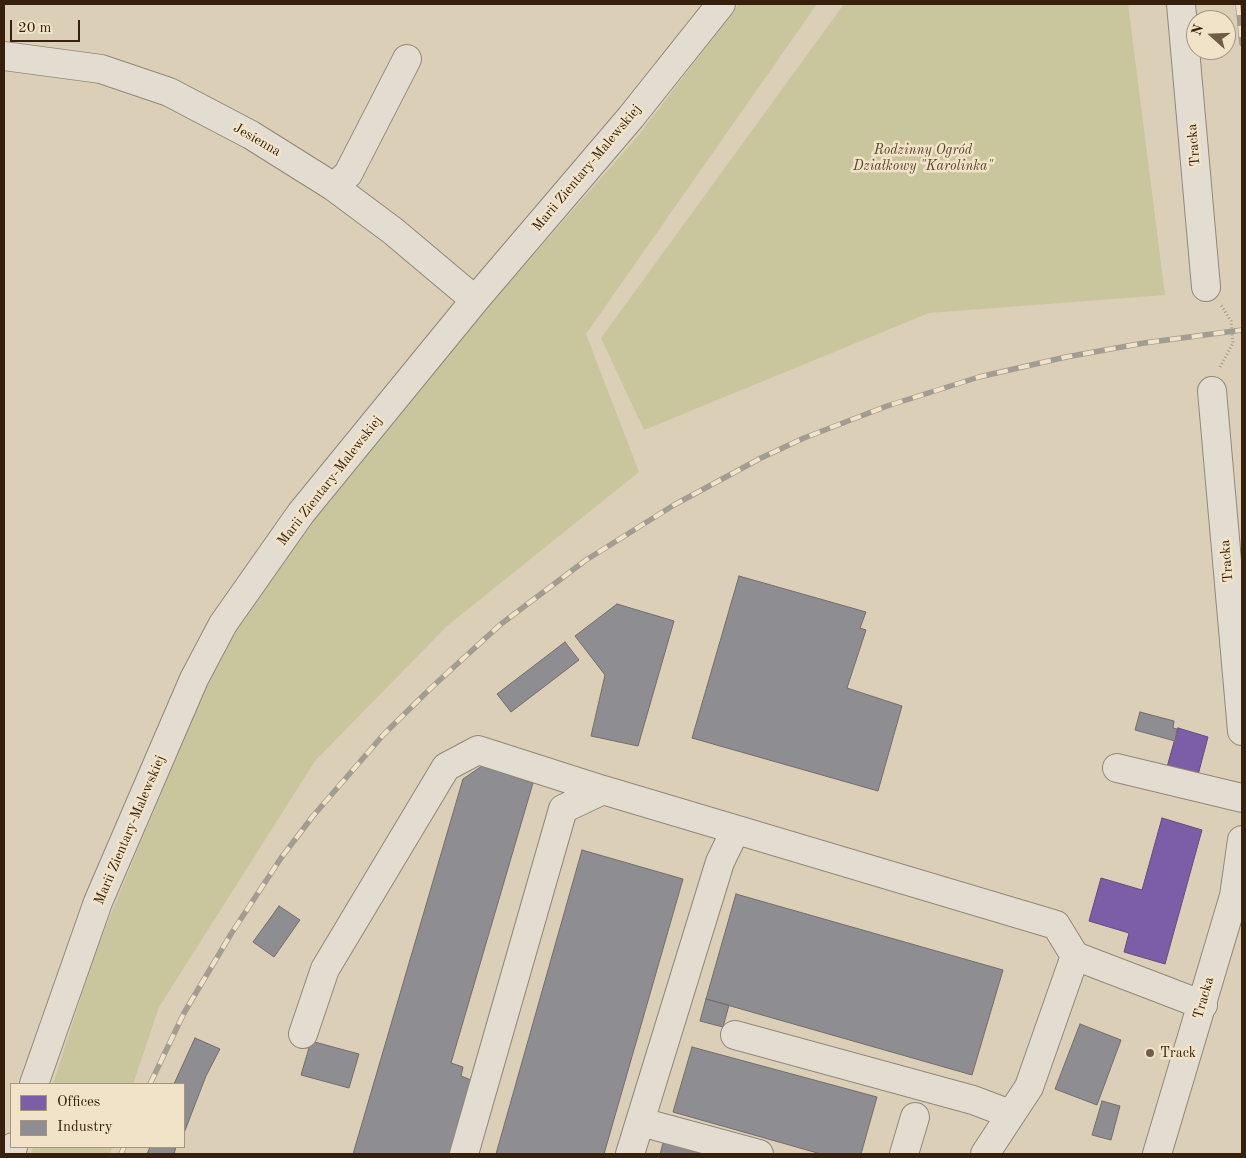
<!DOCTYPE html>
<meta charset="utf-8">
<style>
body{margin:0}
#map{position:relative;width:1246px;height:1158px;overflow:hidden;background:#dbcfb8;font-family:"Old Standard TT",serif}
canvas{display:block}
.frame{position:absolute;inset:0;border:5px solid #36200c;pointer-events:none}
.legend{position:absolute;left:10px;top:1083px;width:175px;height:65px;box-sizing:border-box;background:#f1e3c8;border:1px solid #a6957d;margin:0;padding:6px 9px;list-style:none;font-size:15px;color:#36200c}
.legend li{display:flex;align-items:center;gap:10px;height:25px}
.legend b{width:25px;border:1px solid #a6957d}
.north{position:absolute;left:1186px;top:10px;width:50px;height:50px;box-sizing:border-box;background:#f1e3c8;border:1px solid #a6957d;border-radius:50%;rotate:290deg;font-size:14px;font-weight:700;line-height:20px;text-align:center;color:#36200c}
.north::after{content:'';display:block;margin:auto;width:18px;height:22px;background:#705d48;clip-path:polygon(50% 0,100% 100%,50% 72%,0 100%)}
.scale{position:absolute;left:10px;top:20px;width:70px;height:22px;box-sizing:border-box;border:2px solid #36200c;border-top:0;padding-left:6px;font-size:15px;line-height:18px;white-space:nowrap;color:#36200c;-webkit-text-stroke:4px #f1e3c8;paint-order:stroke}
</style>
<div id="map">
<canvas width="1246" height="1158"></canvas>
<div class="frame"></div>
<ul class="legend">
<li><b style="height:14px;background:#7b5ea7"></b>Offices</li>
<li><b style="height:14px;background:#8d8d92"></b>Industry</li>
</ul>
<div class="north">N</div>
<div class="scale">20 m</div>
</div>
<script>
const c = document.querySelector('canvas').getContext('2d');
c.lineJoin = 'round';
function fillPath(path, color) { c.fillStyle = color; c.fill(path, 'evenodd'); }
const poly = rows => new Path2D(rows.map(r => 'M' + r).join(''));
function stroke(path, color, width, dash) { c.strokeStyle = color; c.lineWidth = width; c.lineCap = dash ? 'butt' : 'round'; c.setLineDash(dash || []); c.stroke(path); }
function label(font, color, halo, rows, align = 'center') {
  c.font = font + ' "Old Standard TT",serif'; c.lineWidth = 5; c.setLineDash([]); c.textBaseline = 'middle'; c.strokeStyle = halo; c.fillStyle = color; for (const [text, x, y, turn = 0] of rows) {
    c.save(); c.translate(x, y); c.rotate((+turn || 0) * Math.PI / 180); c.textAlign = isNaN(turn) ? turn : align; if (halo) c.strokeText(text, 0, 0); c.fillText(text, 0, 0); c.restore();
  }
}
fillPath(poly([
 [739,4,817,4,586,334,639,472,447,626,315,761,159,1007,133,1084,53,1084,98,945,229,631,356,457,638,136],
 [844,4,1128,4,1165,295,929,313,644,430,601,338],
 [33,1147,112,1147,110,1154,31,1154]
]), '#c9c59c');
const offices = poly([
 [1178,728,1208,737,1198,775,1167,767,1178,728],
 [1162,818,1202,830,1165,964,1124,952,1129,933,1089,921,1101,878,1142,890,1162,818]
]);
fillPath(offices, '#7b5ea7');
stroke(offices, '#664b78', 1);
const industry = poly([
 [739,576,866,612,860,628,866,630,847,688,902,706,878,791,692,738,739,576],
 [617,604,674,621,638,746,591,736,605,675,575,636,617,604],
 [565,642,579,660,511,712,497,694,565,642],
 [1140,712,1174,721,1173,728,1177,729,1175,741,1135,730,1140,712],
 [482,766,533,783,451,1063,463,1067,461,1076,471,1080,450,1154,353,1154,463,779,482,766],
 [582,850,683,879,604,1154,496,1154,582,850],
 [736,894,1003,970,972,1075,706,999,736,894],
 [279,906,300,920,274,957,253,942,279,906],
 [706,999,729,1005,723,1027,700,1021,706,999],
 [1080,1024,1121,1040,1097,1105,1055,1089,1080,1024],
 [195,1038,220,1049,206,1076,184,1133,184,1084,174,1084,195,1038],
 [311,1041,359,1054,349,1088,301,1075,311,1041],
 [692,1047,877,1097,861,1154,821,1154,673,1112,692,1047],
 [1102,1101,1120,1106,1111,1140,1092,1135,1102,1101],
 [664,1140,712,1154,660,1154,664,1140],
 [150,1147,176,1147,174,1154,147,1154,150,1147]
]);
fillPath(industry, '#8d8d92');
stroke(industry, '#736c6a', 1);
const minor = poly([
 [1181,4,1206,287],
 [4,56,101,69,169,92,251,135,334,187,393,231,475,300],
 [334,187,348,174,407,59],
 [1212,391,1242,731],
 [1117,768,1242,798],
 [1075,956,1203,1005],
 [303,1034,325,969,446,767,478,750,603,790],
 [735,1035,973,1100,1010,1114],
 [34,1084,98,902,194,679,223,624,301,513,475,300,631,117,721,4],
 [641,1122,759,1154],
 [11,1154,13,1147],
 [464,1154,563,809,603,790,1056,925,1075,956,1029,1087,985,1154],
 [630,1154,720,862,735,831],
 [904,1154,915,1117],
 [1157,1154,1234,896,1242,840]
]);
stroke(minor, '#918778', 30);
stroke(poly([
 [1220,367,1233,343,1231,321,1221,305]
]), '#a39c91', 3, [1, 2.5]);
stroke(minor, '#e3ddd1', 28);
const rail = poly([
 [1238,4,1242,44],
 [150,1084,184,1013,231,934,281,858,313,816,384,734,432,687,501,624,586,560,674,505,761,458,804,438,887,406,979,377,1066,357,1144,343,1242,330],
 [121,1154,124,1147]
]);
stroke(rail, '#a39c91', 5.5);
stroke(rail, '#f1e3c8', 4, [11]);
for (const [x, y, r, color] of [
 [1150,1053,5,"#705d48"]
]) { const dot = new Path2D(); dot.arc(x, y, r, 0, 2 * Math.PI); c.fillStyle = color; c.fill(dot); stroke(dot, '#f1e3c8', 2); }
label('14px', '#36200c', '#f1e3c8', [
 ["Jesienna",257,140,30],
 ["Tracka",1194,145,-95],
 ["Marii Zientary-Malewskiej",587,168,-50],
 ["Marii Zientary-Malewskiej",330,481,-52],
 ["Tracka",1227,561,-95],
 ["Marii Zientary-Malewskiej",130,830,-67],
 ["Tracka",1204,998,-74]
]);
label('italic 14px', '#57472a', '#f1e3c8', [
 ["Rodzinny Ogród",923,150],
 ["Działkowy \"Karolinka\"",923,166]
]);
label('14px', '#36200c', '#f1e3c8', [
 ["Track",1160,1053]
], 'left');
</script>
